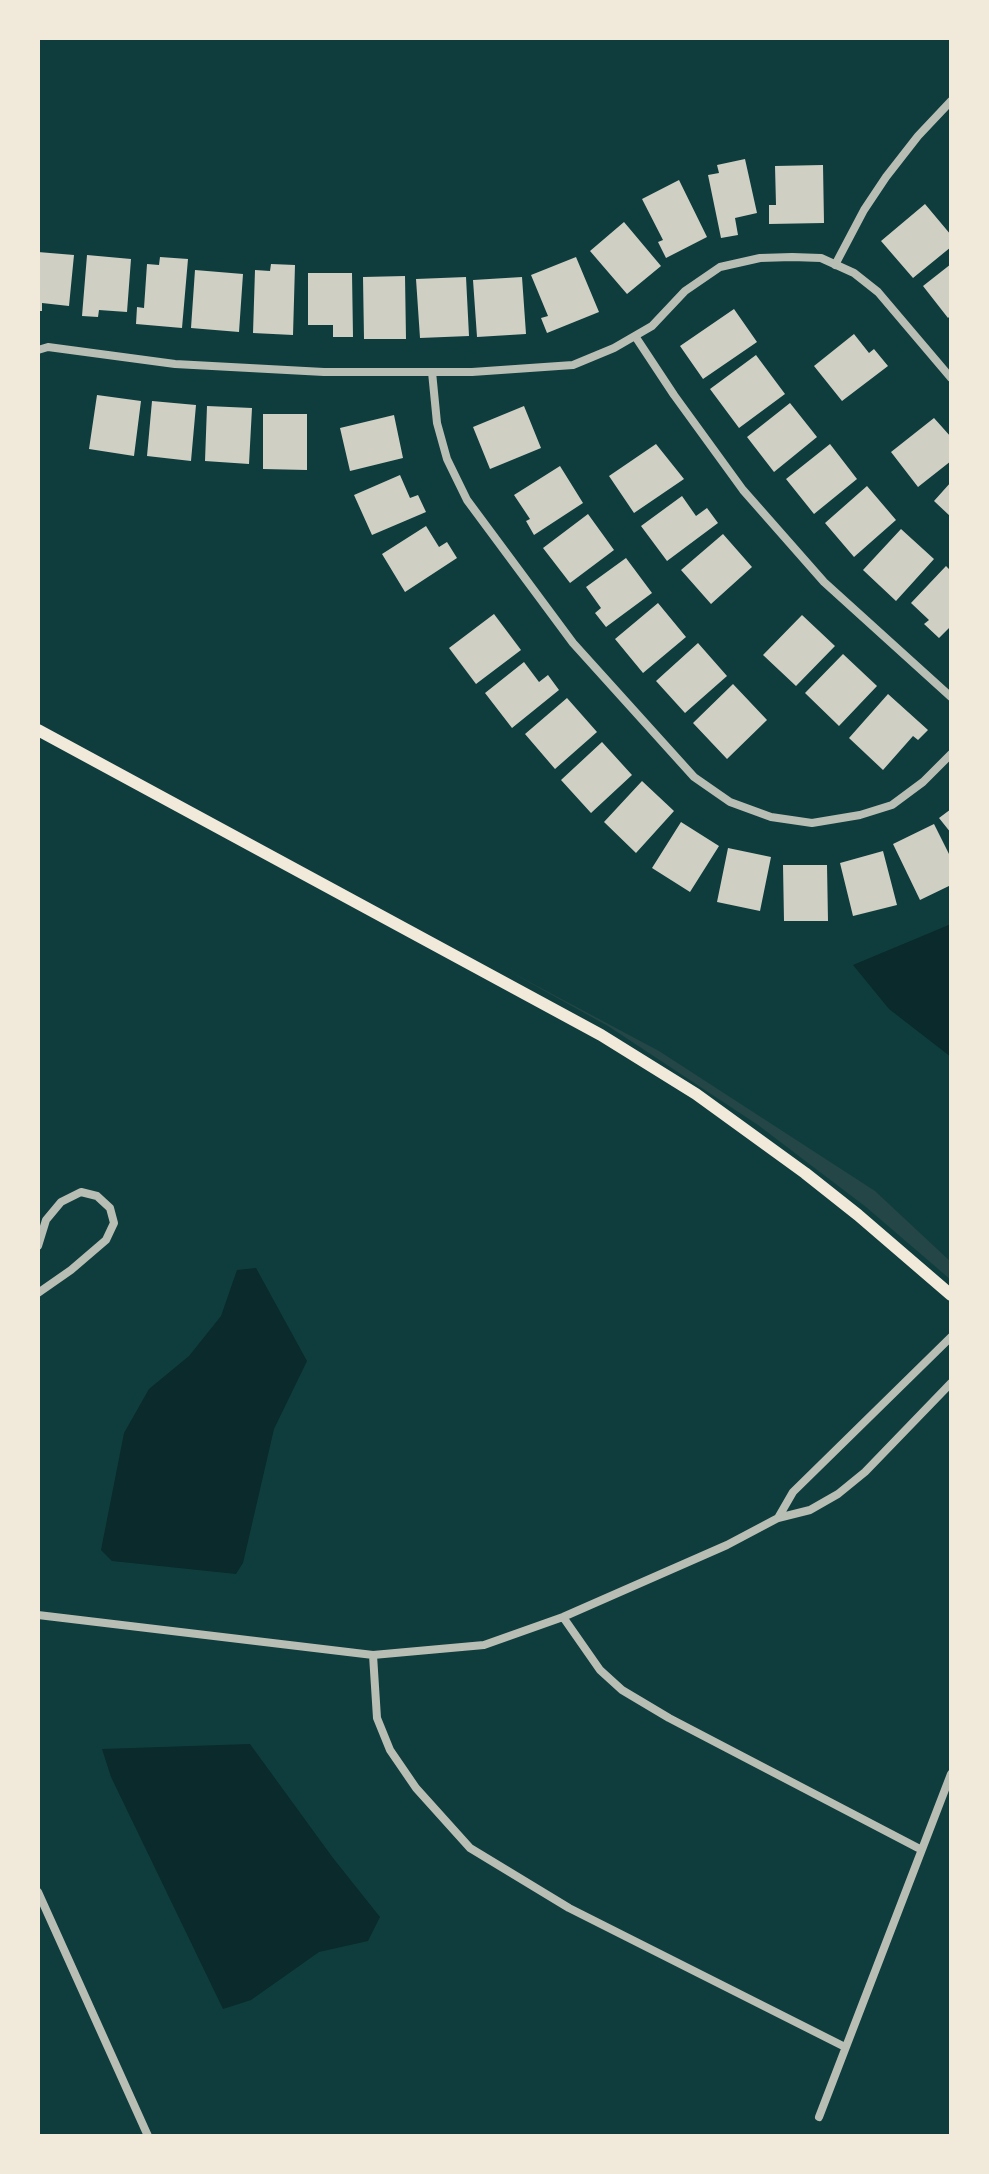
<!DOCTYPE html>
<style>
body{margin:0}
#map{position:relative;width:989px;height:2174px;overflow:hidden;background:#0f3d3e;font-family:"Source Sans 3",sans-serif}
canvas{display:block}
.frame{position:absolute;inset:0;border:40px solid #f1e9da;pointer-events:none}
</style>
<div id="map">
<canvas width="989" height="2174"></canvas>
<div class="frame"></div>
</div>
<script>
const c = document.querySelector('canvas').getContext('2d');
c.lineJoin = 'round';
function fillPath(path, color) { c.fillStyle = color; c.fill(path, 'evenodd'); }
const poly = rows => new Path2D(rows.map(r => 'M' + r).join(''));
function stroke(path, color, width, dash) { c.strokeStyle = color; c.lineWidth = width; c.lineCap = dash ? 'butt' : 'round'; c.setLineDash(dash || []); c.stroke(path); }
fillPath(poly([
 [505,969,659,1051,875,1191,951,1262,951,1280,866,1207,758,1125,608,1026]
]), '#244646');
fillPath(poly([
 [951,924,951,1057,889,1009,853,965],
 [256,1268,307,1361,274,1429,243,1563,236,1574,112,1561,101,1550,124,1433,149,1389,189,1356,221,1316,237,1270],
 [250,1744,333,1858,380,1917,368,1941,319,1952,251,2000,223,2009,111,1777,102,1749]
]), '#0a2a2b');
fillPath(poly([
 [745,159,757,213,735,218,738,235,721,238,708,175,719,173,717,165],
 [823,165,824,223,769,224,769,205,776,205,775,166],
 [679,180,707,237,666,258,658,242,663,240,642,199],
 [925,204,951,235,951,247,913,278,881,241],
 [624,222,661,266,627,294,590,251],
 [38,252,74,255,69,306,42,303,42,311,38,311],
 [87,255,131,259,127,312,99,310,98,317,82,316],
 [160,257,188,259,182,328,136,324,137,307,144,308,147,264,159,265],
 [576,257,599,312,547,333,541,318,548,316,531,275],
 [271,264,295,265,293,335,253,333,255,270,270,271],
 [951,264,951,315,948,318,923,286],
 [195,270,243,274,239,332,191,328],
 [308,273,352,273,353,337,333,337,333,325,308,325],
 [405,276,406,339,364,339,363,277],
 [466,277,469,336,420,338,416,279],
 [522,277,526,334,477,337,473,280],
 [734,309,757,342,703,379,680,346],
 [854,334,869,353,874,349,888,366,842,401,814,366],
 [756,355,785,394,739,428,710,389],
 [97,395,141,401,134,456,89,449],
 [152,401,196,405,191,461,147,456],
 [790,403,817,437,774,472,747,437],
 [207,406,252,408,249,464,205,461],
 [524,406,541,448,490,469,473,427],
 [263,414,307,414,307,470,263,469],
 [394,415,403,458,350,471,340,428],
 [934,418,951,437,951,461,918,487,891,452],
 [656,444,684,479,634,513,609,476],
 [830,444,857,479,814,514,786,479],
 [560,466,583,503,534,535,526,521,530,519,514,495],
 [400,475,410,498,418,495,426,512,372,535,354,495],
 [951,482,951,517,934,501],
 [867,486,896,520,854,557,825,523],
 [682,496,696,516,707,508,718,523,667,561,641,526],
 [588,514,614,550,570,583,543,548],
 [426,526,439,547,447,542,457,558,405,592,382,554],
 [901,529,934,559,896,601,863,570],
 [723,534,752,567,711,604,681,570],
 [626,558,652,593,606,627,595,613,601,608,586,587],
 [946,566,951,571,951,626,939,638,924,624,929,620,911,603],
 [658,603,686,637,643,673,615,639],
 [494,614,521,650,476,684,449,648],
 [802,615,835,646,796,686,763,655],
 [698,643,727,676,685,713,656,681],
 [843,654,877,686,839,726,805,693],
 [524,662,539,682,548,675,559,690,512,728,485,693],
 [733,684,767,720,727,759,693,723],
 [888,694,928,730,918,740,913,736,883,770,849,738],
 [567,698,597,732,555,769,525,734],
 [602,742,632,775,591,813,561,780],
 [642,781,674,811,636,853,604,822],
 [951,809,951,833,939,818],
 [681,822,719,846,690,892,652,868],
 [934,824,951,858,951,885,920,900,893,844],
 [728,848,771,857,760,911,717,902],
 [883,851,897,905,853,916,840,863],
 [783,865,827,865,828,921,784,921]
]), '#cfcfc3');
stroke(poly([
 [835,265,864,210,886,177,918,136,951,101],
 [635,336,674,395,743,490,824,582,951,697],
 [38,350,48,347,175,364,324,372,472,372,573,365,614,348,652,326,685,291,720,267,760,258,792,257,821,258,854,273,878,292,951,378],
 [432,372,437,423,447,459,467,500,573,643,694,777,730,802,771,817,812,823,860,815,892,805,923,782,951,754],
 [38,1246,46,1220,61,1202,81,1192,97,1196,110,1208,114,1223,106,1240,71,1270,38,1293],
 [778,1518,793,1492,951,1337],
 [38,1615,373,1655,484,1645,563,1617,727,1545,778,1518,810,1510,838,1494,865,1472,951,1383],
 [563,1617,600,1670,622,1690,669,1718,920,1849],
 [373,1655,377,1718,390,1750,416,1788,470,1848,569,1908,845,2047],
 [38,1892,148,2136],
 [819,2117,951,1774]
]), '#b8beb3', 8);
stroke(poly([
 [38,730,601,1035,696,1094,805,1173,858,1215,951,1295]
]), '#f1e9da', 12);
</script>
